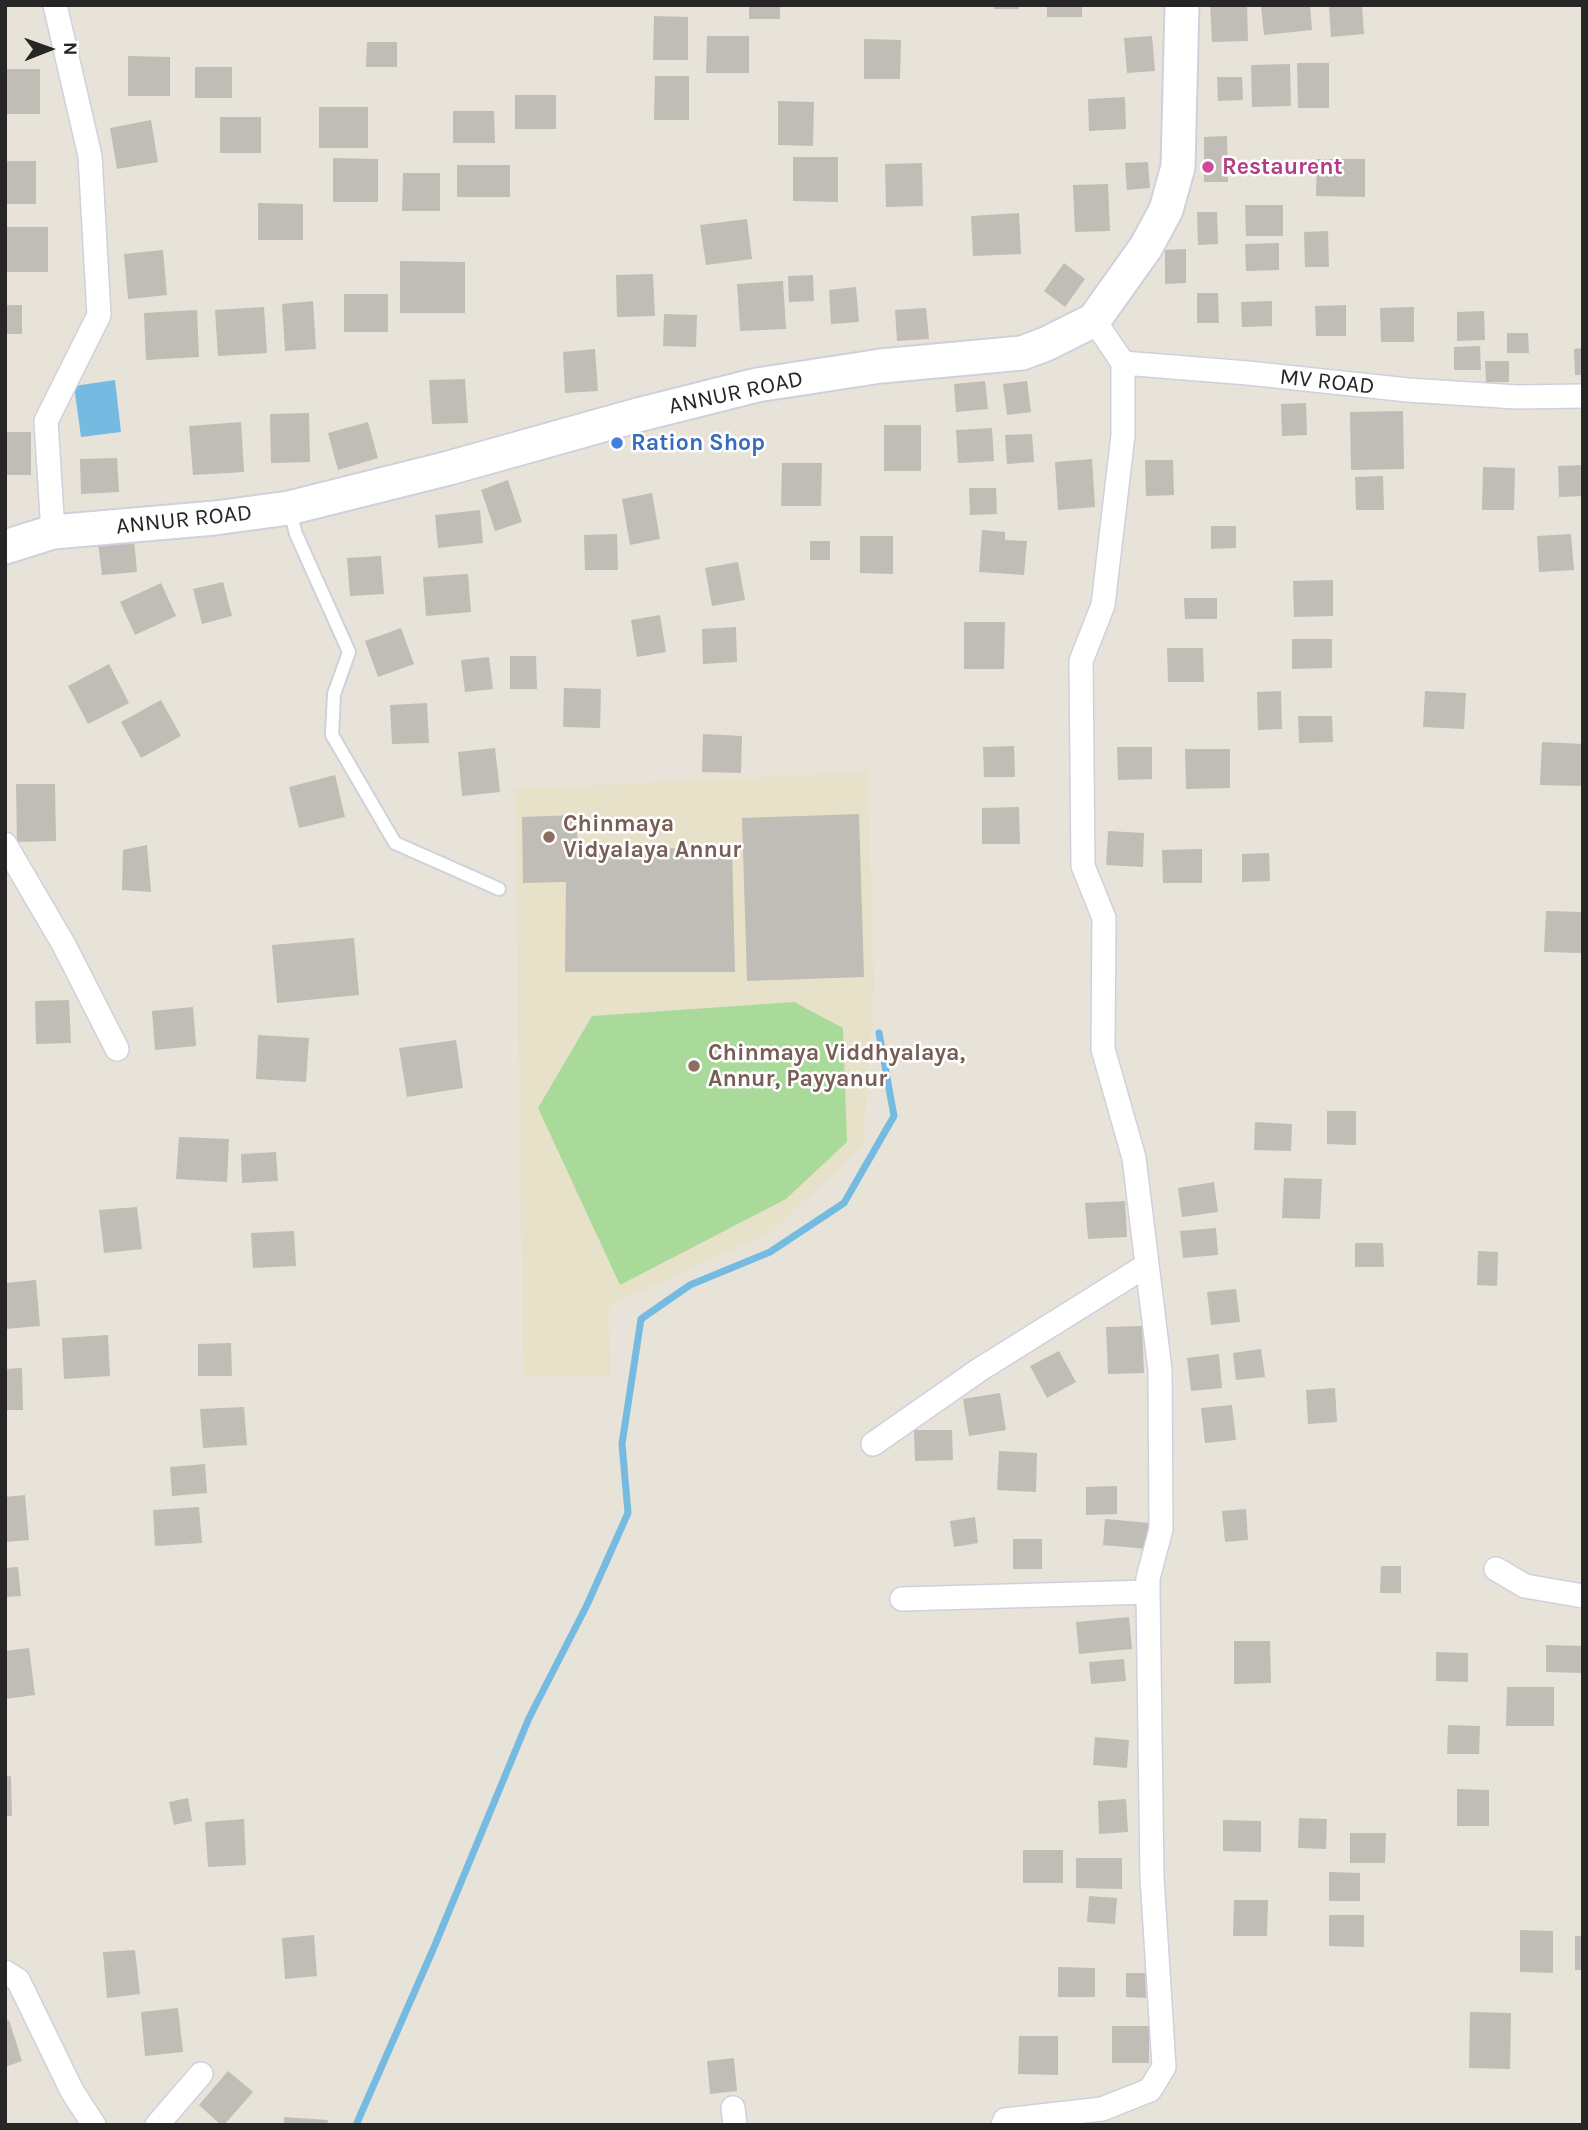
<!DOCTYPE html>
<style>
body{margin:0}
#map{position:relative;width:1588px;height:2130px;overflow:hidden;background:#e8e3d9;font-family:Karla,sans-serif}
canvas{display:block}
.frame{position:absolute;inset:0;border:7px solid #262626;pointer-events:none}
.north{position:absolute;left:14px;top:14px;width:70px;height:70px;-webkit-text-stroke:5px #fff;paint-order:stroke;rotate:89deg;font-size:19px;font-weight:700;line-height:28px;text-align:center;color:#262626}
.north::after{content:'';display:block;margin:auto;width:24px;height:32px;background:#262626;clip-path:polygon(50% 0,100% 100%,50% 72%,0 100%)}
</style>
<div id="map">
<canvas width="1588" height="2130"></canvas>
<div class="frame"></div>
<div class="north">N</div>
</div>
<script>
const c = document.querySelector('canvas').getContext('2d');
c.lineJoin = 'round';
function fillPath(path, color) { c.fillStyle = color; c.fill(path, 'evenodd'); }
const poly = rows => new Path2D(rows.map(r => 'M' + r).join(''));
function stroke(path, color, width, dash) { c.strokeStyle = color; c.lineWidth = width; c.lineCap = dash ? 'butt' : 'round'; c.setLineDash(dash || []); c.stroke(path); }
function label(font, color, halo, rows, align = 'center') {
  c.font = font + ' Karla,sans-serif'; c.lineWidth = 5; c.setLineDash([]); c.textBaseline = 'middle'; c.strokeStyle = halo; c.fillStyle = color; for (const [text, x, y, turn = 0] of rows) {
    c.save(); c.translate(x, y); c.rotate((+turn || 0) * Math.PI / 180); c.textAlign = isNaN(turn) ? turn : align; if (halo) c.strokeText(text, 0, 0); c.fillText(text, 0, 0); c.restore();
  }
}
fillPath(poly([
 [868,772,874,986,863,1147,771,1232,609,1306,610,1375,523,1376,515,789]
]), '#e8e1ca');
fillPath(poly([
 [794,1002,843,1028,847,1142,786,1199,620,1285,538,1108,592,1016]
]), '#aada9a');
fillPath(poly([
 [115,380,121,432,81,437,74,386]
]), '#75bbe1');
stroke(poly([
 [356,2125,435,1945,529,1718,587,1605,628,1513,622,1444,641,1319,690,1285,770,1252,844,1203,894,1116,879,1033]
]), '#75bbe1', 7);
fillPath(poly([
 [749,5,780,5,780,19,749,19],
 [994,5,1019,5,1019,9,994,9],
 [1047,5,1082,5,1082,17,1047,17],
 [1210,5,1247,5,1248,41,1212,42],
 [1261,5,1310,5,1312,30,1264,35],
 [1362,5,1364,34,1331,37,1329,6],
 [654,16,688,17,688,60,653,60],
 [707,36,749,36,749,73,706,73],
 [1152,36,1155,71,1127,73,1124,38],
 [864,39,901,40,900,79,864,79],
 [367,42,397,42,397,67,366,67],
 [128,56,170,57,170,96,128,96],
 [1297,63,1329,63,1329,108,1298,108],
 [1290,64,1291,106,1252,107,1251,65],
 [195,67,232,67,232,98,195,98],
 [5,69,40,69,40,114,5,114],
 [655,76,689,76,689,120,654,120],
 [1217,77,1242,77,1243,100,1218,101],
 [515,95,556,95,556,129,515,129],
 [1125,97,1126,129,1089,131,1088,99],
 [778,101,814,102,813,146,778,145],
 [319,107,368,107,368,148,319,148],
 [453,111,494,111,495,143,453,143],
 [220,117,261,117,261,153,220,153],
 [151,120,158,162,117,169,110,128],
 [1227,136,1228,182,1204,182,1204,137],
 [793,157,838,157,838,202,793,201],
 [333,158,378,159,378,202,333,202],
 [1317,159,1365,159,1365,197,1316,196],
 [5,161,36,161,36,204,5,204],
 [1148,162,1150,188,1127,190,1125,163],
 [922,163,923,206,886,207,885,164],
 [457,165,510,165,510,197,457,197],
 [403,173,440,173,440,211,402,211],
 [1108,184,1110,231,1075,232,1073,185],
 [258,203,303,204,303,240,258,240],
 [1245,205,1283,205,1283,236,1246,236],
 [1197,212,1217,212,1218,244,1198,245],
 [1019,213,1021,254,973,256,971,216],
 [747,219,752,259,706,265,700,225],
 [5,227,48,227,48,272,5,272],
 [1328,231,1329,267,1305,267,1304,232],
 [1279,243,1279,270,1246,271,1245,244],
 [1186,249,1186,283,1165,284,1165,250],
 [163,250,167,295,128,299,124,254],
 [400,261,465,262,465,313,400,313],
 [1064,263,1085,279,1065,307,1044,291],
 [653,274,655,316,617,317,616,275],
 [813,275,814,301,789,302,788,276],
 [783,281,786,329,740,331,737,284],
 [856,287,859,322,831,324,829,290],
 [1197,293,1218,293,1219,323,1197,323],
 [344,294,388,294,388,332,344,332],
 [313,301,316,349,285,351,282,304],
 [1272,301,1272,326,1242,327,1241,302],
 [5,305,22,305,22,334,5,334],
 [1346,305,1346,336,1316,336,1315,306],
 [264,307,267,353,218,356,215,310],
 [1414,307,1414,342,1381,342,1380,308],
 [926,308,929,339,897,341,895,310],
 [197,310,199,357,146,360,144,313],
 [1484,311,1485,340,1457,341,1457,312],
 [664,314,697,315,696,347,663,346],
 [1507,333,1528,333,1529,353,1507,353],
 [1480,346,1481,370,1454,370,1454,347],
 [1583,348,1583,375,1575,375,1574,349],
 [595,349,598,391,565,393,563,352],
 [1485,361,1509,361,1509,382,1486,382],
 [465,379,468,423,432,424,429,380],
 [985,381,988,409,956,412,954,384],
 [1027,381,1031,412,1007,415,1003,384],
 [1306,403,1307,435,1282,436,1281,404],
 [1403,411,1404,469,1351,470,1350,412],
 [309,413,310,462,271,463,270,414],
 [241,422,244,472,193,475,189,426],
 [368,422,378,458,338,470,328,433],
 [884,425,921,425,921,471,884,471],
 [992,428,994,461,958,463,956,430],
 [5,432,31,432,31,475,5,475],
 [1032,434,1034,462,1007,464,1005,435],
 [117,458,119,492,81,494,80,459],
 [1092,459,1095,507,1058,510,1055,462],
 [1145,460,1173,460,1174,495,1146,496],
 [782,463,822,463,821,506,781,506],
 [1583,465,1583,496,1559,497,1558,466],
 [1483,467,1515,468,1514,510,1482,510],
 [1383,476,1384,510,1356,510,1355,477],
 [508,480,522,522,495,531,481,490],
 [969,488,996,488,997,514,970,515],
 [652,493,660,539,630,545,622,499],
 [480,510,483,543,438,548,435,515],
 [1211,526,1236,526,1236,548,1211,549],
 [982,530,1005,532,1005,540,1027,541,1024,575,979,572],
 [617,534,618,570,585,570,584,535],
 [1571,534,1574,570,1539,572,1537,536],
 [860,536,893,536,893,574,860,573],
 [134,539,137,572,102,575,98,542],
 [810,541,830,541,830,560,810,560],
 [381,556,384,594,350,596,347,558],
 [738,562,745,600,712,606,705,568],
 [468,574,471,612,426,616,423,577],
 [1333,580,1333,616,1294,617,1293,581],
 [223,582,232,616,202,624,193,589],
 [161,583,176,616,135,635,120,602],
 [1184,598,1217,598,1217,619,1185,619],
 [660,615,666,652,637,657,631,620],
 [964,622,1005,622,1004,669,964,669],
 [736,627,737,662,703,664,702,629],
 [401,628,414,664,378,677,365,641],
 [1292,639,1332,639,1332,668,1292,669],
 [1167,648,1203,648,1204,682,1168,682],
 [510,656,536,656,537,689,510,689],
 [489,657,493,689,465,692,461,660],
 [109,664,129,703,88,724,68,686],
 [564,688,601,689,600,728,563,727],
 [1281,691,1282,729,1258,730,1257,692],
 [1425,691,1466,693,1464,729,1423,727],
 [161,700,181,736,141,758,121,722],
 [427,703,429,743,392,744,390,705],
 [1298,716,1332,716,1333,742,1299,743],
 [703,734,742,736,741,773,702,772],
 [1542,742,1583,744,1583,786,1540,785],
 [1014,746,1015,777,984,777,983,747],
 [1117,747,1152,747,1152,779,1118,780],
 [495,748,500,792,462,796,458,752],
 [1185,749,1230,749,1230,788,1186,789],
 [335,775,345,817,299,828,289,787],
 [16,784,55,784,56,841,17,842],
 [1019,807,1020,844,982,844,982,808],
 [859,814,864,977,747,981,742,818],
 [576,815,578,850,732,847,735,972,565,972,566,882,523,883,522,817],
 [1108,831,1144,833,1143,867,1106,865],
 [147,845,151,892,122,890,123,850],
 [1202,849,1202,883,1163,883,1162,850],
 [1269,853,1270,881,1242,882,1242,854],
 [1546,911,1583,912,1583,953,1544,952],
 [354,938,359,995,277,1003,272,945],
 [69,1000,71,1043,36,1044,35,1001],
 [193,1007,196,1046,155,1050,152,1011],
 [258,1035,309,1038,306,1082,256,1079],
 [456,1040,463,1088,407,1097,399,1048],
 [1327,1111,1356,1111,1356,1145,1327,1144],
 [1255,1122,1292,1124,1291,1151,1254,1150],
 [179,1137,229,1139,227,1182,176,1179],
 [276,1152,278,1181,242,1183,241,1154],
 [1284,1178,1322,1179,1320,1219,1282,1218],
 [1214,1182,1218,1212,1182,1217,1178,1188],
 [1125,1201,1127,1237,1088,1239,1085,1203],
 [137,1207,142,1249,104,1253,99,1210],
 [1216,1228,1218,1255,1183,1258,1180,1231],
 [294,1231,296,1266,253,1268,251,1233],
 [1355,1243,1383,1243,1384,1267,1355,1267],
 [1478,1251,1498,1252,1497,1286,1477,1285],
 [36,1280,40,1326,5,1329,5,1283],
 [1236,1289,1240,1322,1211,1325,1207,1292],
 [1142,1326,1144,1373,1108,1374,1106,1327],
 [108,1335,110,1376,64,1379,62,1338],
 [231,1343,232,1376,198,1376,198,1344],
 [1261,1349,1265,1377,1236,1380,1233,1353],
 [1059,1351,1076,1382,1047,1398,1030,1366],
 [1219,1354,1222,1388,1191,1391,1187,1358],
 [22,1368,23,1410,5,1410,5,1369],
 [1335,1388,1337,1422,1308,1424,1306,1390],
 [1000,1393,1006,1430,969,1436,963,1399],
 [1232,1405,1236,1440,1205,1443,1201,1408],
 [244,1407,247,1445,203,1448,200,1409],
 [914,1430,952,1430,953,1460,915,1461],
 [999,1451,1037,1453,1036,1492,997,1490],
 [205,1464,207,1493,172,1496,170,1467],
 [1117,1486,1117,1514,1086,1515,1086,1487],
 [25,1495,29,1540,5,1542,5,1497],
 [199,1507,202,1543,155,1546,153,1510],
 [1246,1509,1248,1540,1225,1542,1222,1511],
 [975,1517,978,1543,954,1547,950,1521],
 [1105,1519,1150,1523,1148,1549,1103,1545],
 [1013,1539,1042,1539,1042,1569,1013,1569],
 [1381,1566,1401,1566,1401,1593,1380,1593],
 [18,1567,21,1596,5,1597,5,1568],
 [1129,1617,1132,1649,1079,1654,1076,1622],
 [1234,1641,1270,1641,1271,1683,1234,1684],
 [1546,1645,1583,1646,1583,1673,1546,1672],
 [29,1648,35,1695,5,1699,5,1651],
 [1436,1652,1468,1653,1468,1682,1436,1681],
 [1124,1659,1126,1681,1091,1684,1089,1662],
 [1507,1687,1554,1687,1554,1726,1506,1726],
 [1448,1725,1480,1726,1479,1754,1447,1754],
 [1095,1737,1129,1740,1127,1768,1093,1765],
 [11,1776,12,1816,5,1816,5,1777],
 [1457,1789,1489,1790,1489,1826,1457,1826],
 [188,1798,192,1821,174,1825,169,1802],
 [1126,1799,1128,1832,1099,1834,1098,1801],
 [1299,1818,1327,1819,1326,1849,1298,1848],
 [244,1819,246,1865,208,1867,205,1822],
 [1223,1820,1261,1821,1261,1852,1223,1851],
 [1350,1833,1386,1833,1385,1863,1350,1863],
 [1023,1850,1063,1850,1063,1883,1023,1883],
 [1076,1858,1122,1858,1122,1889,1076,1888],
 [1329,1872,1360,1873,1360,1901,1329,1901],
 [1089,1896,1117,1898,1115,1924,1087,1922],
 [1234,1900,1268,1900,1267,1936,1233,1936],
 [1329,1915,1364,1915,1364,1947,1329,1946],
 [1520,1930,1553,1931,1553,1973,1520,1972],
 [314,1935,317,1976,285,1979,282,1938],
 [1575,1936,1583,1936,1583,1970,1575,1970],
 [135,1950,140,1994,107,1998,103,1952],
 [1058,1967,1095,1968,1095,1997,1058,1997],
 [1126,1973,1145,1973,1146,1998,1126,1997],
 [178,2008,183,2052,145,2056,141,2012],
 [1470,2012,1511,2013,1510,2069,1469,2068],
 [9,2020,22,2061,5,2067,5,2021],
 [1112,2026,1149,2026,1149,2063,1112,2063],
 [1019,2036,1058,2036,1058,2075,1018,2074],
 [734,2058,737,2091,710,2094,707,2061],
 [228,2071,253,2092,224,2125,221,2125,199,2105],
 [284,2117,328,2120,327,2125,284,2125]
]), '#c0bcb6');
const service = poly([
 [289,508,296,534,349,652,334,694,332,735,395,843,499,889]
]);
const minor = poly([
 [1094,320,1123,363,1248,373,1408,390,1517,397,1583,396],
 [53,532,46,421,99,315,90,156,55,5],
 [5,844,64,945,117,1049],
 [873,1444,979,1370,1147,1265],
 [1496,1569,1525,1586,1583,1596],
 [902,1599,1148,1592],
 [5,1972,18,1980,72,2091,94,2125],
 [733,2108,735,2125],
 [157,2125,201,2074],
 [1003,2125,1005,2120,1102,2109,1150,2090,1164,2067,1152,1877,1148,1592,1148,1578,1161,1529,1160,1370,1134,1158,1103,1049,1104,918,1083,866,1081,661,1103,605,1123,435,1123,363]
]);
const secondary = poly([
 [5,547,53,532,215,518,289,508,449,468,638,415,757,385,881,366,1022,353,1046,344,1094,320,1146,247,1166,210,1178,167,1182,5]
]);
stroke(service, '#cfd0de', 16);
stroke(minor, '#cfd0de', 26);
stroke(secondary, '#cfd0de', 37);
stroke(service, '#fff', 12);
stroke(minor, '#fff', 23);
stroke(secondary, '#fff', 33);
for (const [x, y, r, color] of [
 [1208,167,7,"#d1479c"],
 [617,443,7,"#3f7fe0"],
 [549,837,7,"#8d6e63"],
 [694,1066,7,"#8d6e63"]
]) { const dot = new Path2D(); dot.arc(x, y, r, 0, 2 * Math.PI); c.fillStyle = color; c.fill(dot); stroke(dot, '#fff', 2.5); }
label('bold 23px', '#b23c85', '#fff', [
 ["Restaurent",1222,167]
], 'left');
label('23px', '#262626', '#fff', [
 ["MV ROAD",1327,382,6],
 ["ANNUR ROAD",736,393,-12],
 ["ANNUR ROAD",184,520,-6]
]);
label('bold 23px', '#366cbe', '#fff', [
 ["Ration Shop",631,443]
], 'left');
label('bold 23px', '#785e54', '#fff', [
 ["Chinmaya",563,824],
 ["Vidyalaya Annur",563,850],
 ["Chinmaya Viddhyalaya,",708,1053],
 ["Annur, Payyanur",708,1079]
], 'left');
</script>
